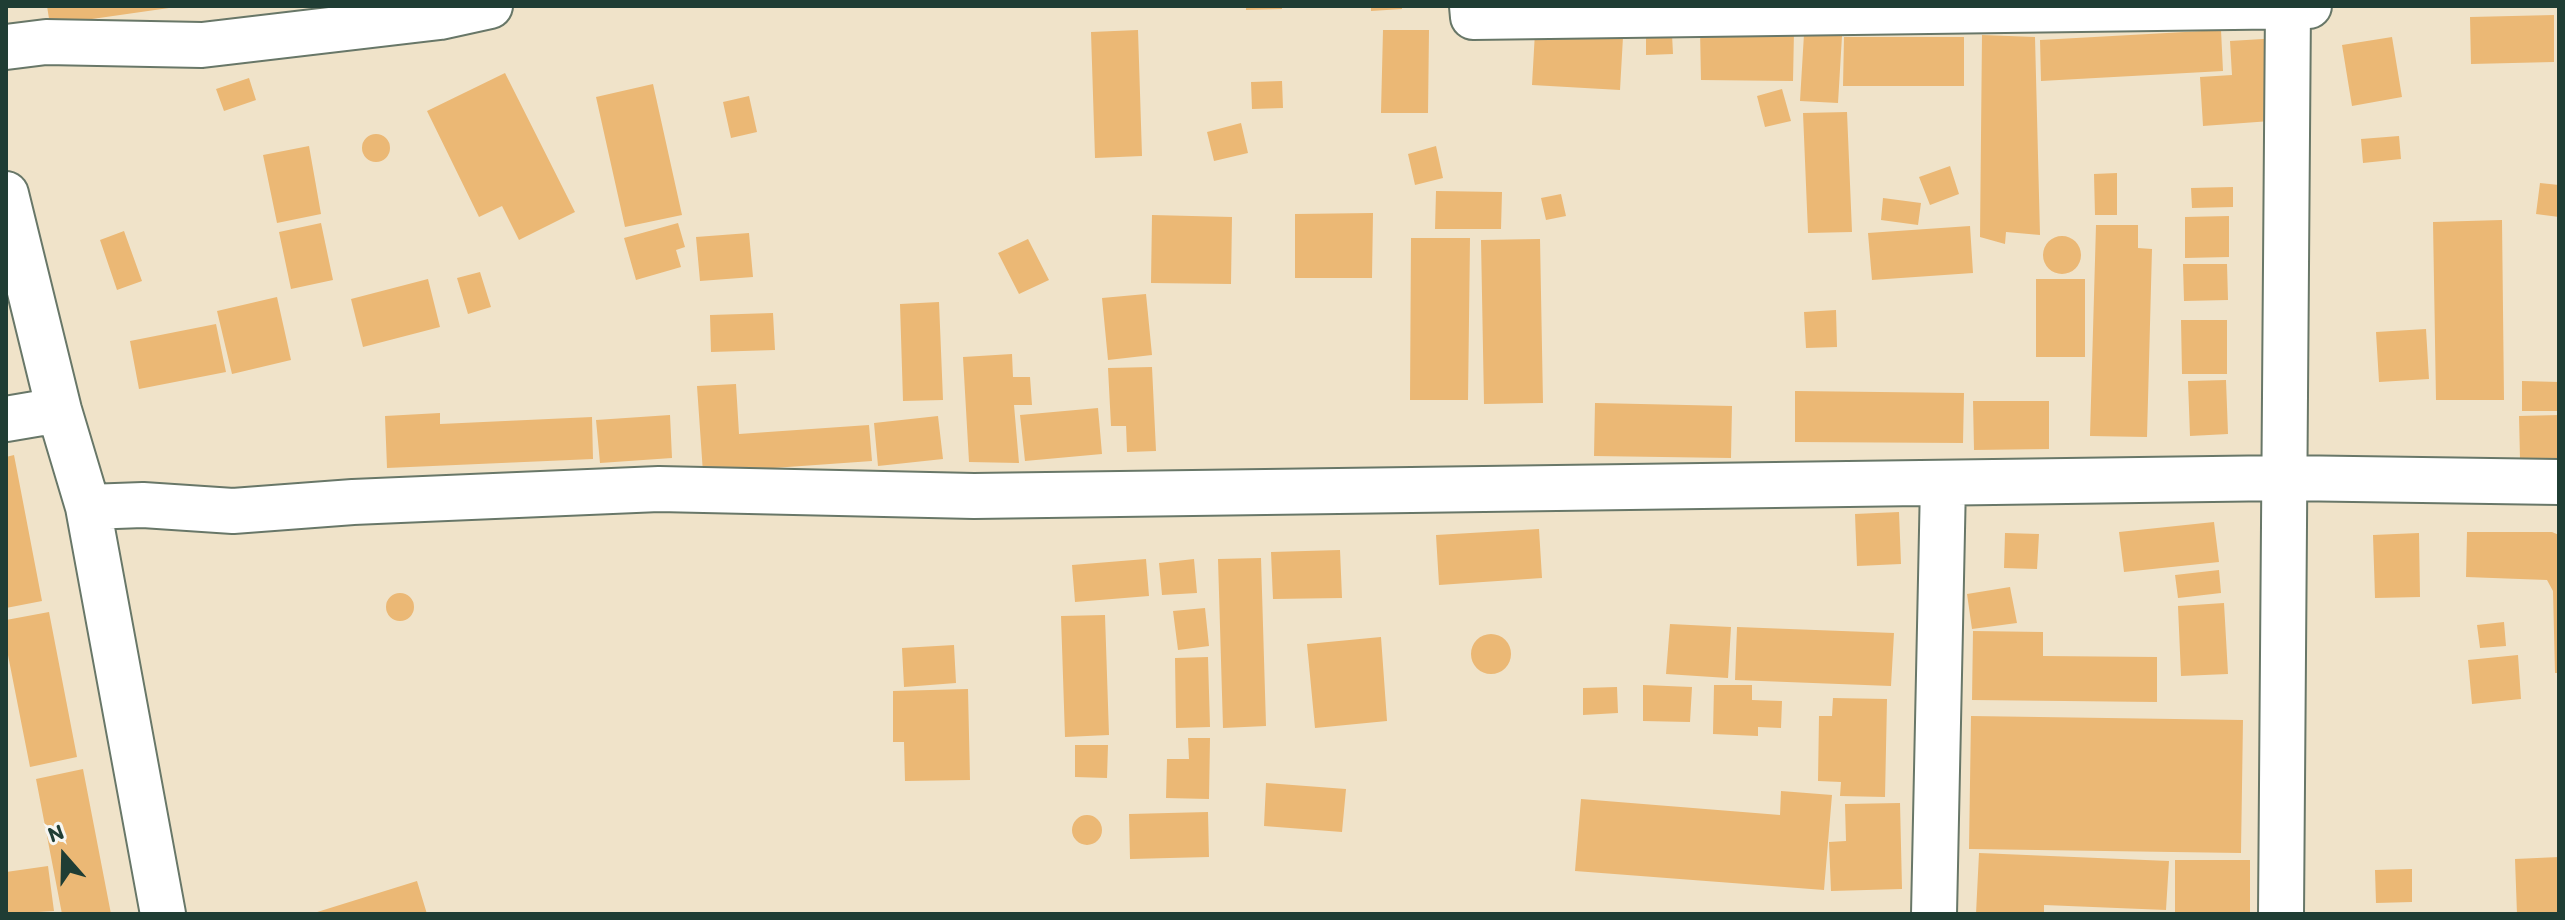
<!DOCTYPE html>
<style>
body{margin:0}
#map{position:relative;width:2565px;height:920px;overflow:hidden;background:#f0e3c9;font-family:Itim,sans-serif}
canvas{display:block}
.frame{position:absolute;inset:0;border:8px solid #1f3d34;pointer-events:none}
.north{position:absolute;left:24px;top:816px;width:80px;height:80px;-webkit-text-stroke:6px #f6f6f2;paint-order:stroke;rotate:340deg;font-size:22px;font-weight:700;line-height:32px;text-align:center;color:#1f3d34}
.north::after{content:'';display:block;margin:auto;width:28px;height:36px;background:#1f3d34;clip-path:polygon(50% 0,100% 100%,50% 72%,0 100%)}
</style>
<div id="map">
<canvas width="2565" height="920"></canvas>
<div class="frame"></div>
<div class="north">N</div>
</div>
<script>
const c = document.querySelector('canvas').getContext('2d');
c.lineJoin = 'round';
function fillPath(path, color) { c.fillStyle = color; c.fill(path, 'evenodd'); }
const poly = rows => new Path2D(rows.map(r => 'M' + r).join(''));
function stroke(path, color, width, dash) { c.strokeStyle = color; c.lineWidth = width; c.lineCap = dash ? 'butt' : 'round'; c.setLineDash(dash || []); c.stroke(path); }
fillPath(poly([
 [47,6,169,6,169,8,50,25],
 [1246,6,1282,6,1282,9,1246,10],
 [1371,6,1402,6,1402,9,1371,11],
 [2554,15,2554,62,2471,64,2470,17],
 [1138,30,1142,156,1095,158,1091,32],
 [1383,30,1429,30,1428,113,1381,113],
 [1700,30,1794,31,1793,81,1701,80],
 [2221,30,2223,71,2041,81,2040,40],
 [1535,32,1623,37,1620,90,1532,85],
 [1672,34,1673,54,1646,55,1646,36],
 [1804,34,1842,36,1838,103,1800,101],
 [1982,35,2035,37,2040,235,2006,232,2005,244,1980,237],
 [1844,37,1964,37,1964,86,1843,86],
 [2392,37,2402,97,2352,106,2342,45],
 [2279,38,2284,120,2203,126,2200,77,2232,75,2230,41],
 [505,73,575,212,519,240,502,206,479,217,427,111],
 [249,78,256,100,224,111,216,89],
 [1282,81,1283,108,1252,109,1251,82],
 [653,84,682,215,625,227,596,97],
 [1782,89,1791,121,1765,127,1757,96],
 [749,96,757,132,731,138,723,102],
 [1847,112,1852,232,1808,233,1803,113],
 [1241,123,1248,153,1214,161,1207,132],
 '362 148a14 14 0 1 1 28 0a14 14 0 1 1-28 0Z',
 [2399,136,2401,159,2363,163,2361,139],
 [309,146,321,214,277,223,263,155],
 [1436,146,1443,178,1415,185,1408,154],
 [1950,166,1959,194,1930,205,1919,177],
 [2117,173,2117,215,2095,215,2094,174],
 [2540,183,2559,185,2559,217,2536,214],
 [2233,187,2233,207,2192,208,2191,188],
 [1436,191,1502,192,1501,229,1435,229],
 [1561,194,1566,216,1546,220,1541,198],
 [1883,198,1921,203,1918,225,1881,220],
 [1373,213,1372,278,1295,278,1295,214],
 [1152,215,1232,217,1231,284,1151,283],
 [2229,216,2229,257,2185,258,2185,217],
 [2502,220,2504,400,2436,400,2433,222],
 [321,223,333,280,291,289,279,232],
 [678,223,685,247,676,250,681,267,636,280,624,238],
 [2096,225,2138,225,2138,248,2152,249,2147,437,2090,436],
 [1970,226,1973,273,1872,280,1868,233],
 [124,231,142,281,117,290,100,240],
 [749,233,753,277,700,281,696,237],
 '2043 255a19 19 0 1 1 38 0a19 19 0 1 1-38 0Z',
 [1411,238,1470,238,1468,400,1410,400],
 [1028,239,1049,280,1019,294,998,253],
 [1540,239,1543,403,1484,404,1481,240],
 [2183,264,2227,264,2228,300,2184,301],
 [480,272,491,307,468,314,457,278],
 [428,279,440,327,363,347,351,299],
 [2036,279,2085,279,2085,357,2036,357],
 [1146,294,1152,355,1108,360,1102,298],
 [277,297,291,360,232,374,217,311],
 [939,302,943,400,903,401,900,304],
 [1836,310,1837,347,1806,348,1804,312],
 [773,313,775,350,711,352,710,315],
 [2181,320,2227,320,2227,374,2182,374],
 [216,324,226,372,139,389,130,341],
 [2426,329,2429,379,2379,382,2376,332],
 [1012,354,1013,377,1030,377,1032,405,1014,405,1019,463,969,462,963,357],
 [1152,367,1156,451,1127,452,1126,426,1111,426,1108,368],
 [2226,380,2228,434,2190,436,2188,381],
 [2522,381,2559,382,2559,411,2522,411],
 [736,384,739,434,869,425,872,461,703,473,697,386],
 [1795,391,1964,393,1963,443,1795,442],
 [1973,401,2049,401,2049,449,1974,450],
 [1595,403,1732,406,1731,458,1594,456],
 [1098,408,1102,454,1025,461,1020,415],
 [440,413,440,424,592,417,593,459,387,468,385,416],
 [670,415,672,458,600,463,596,420],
 [2559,415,2559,459,2520,459,2519,416],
 [938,416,943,459,878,466,874,423],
 [14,455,42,601,6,608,6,457],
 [1899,512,1901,564,1857,566,1855,514],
 [2214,522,2219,562,2124,572,2119,532],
 [1539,529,1542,578,1439,585,1436,535],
 [2467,532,2552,532,2559,535,2559,673,2555,673,2553,591,2547,580,2466,577],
 [2005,533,2039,534,2037,569,2004,568],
 [2419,533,2420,597,2375,598,2373,535],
 [1340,550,1342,598,1273,599,1271,552],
 [1261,558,1266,726,1223,728,1218,559],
 [1146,559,1149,596,1075,602,1072,565],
 [1194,559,1197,593,1162,595,1159,563],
 [2219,570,2221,593,2178,598,2175,575],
 [2010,587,2017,623,1972,629,1967,594],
 '386 607a14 14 0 1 1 28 0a14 14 0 1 1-28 0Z',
 [2224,603,2228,674,2181,676,2178,606],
 [1205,608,1209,646,1178,650,1173,611],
 [49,612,77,757,30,767,6,645,6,620],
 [1105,615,1109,735,1065,737,1061,616],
 [2504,622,2506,646,2480,648,2477,625],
 [1670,624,1731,627,1728,678,1666,674],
 [1737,627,1894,633,1891,686,1735,680],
 [1973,631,2043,632,2043,656,2157,657,2157,702,1972,700],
 '1471 654a20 20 0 1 1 40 0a20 20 0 1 1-40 0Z',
 [1381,637,1387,721,1315,728,1307,644],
 [954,645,956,683,904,687,902,648],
 [2518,655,2521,699,2472,704,2468,660],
 [1208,657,1210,727,1176,728,1175,658],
 [1643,685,1692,687,1690,722,1643,721],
 [1714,685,1752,685,1752,700,1782,701,1781,728,1758,727,1758,736,1713,734],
 [1617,687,1618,713,1583,715,1583,688],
 [968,689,970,780,905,781,904,742,893,742,893,691],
 [1833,698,1887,699,1885,797,1840,796,1841,782,1818,781,1819,716,1832,716],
 [1971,716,2243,720,2241,853,1969,849],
 [1188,738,1210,738,1209,799,1166,798,1167,759,1189,759],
 [1075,745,1108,745,1107,778,1075,777],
 [83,769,111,914,62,914,36,779],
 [1266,783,1346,789,1342,832,1264,826],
 [1781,791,1832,795,1824,890,1575,871,1581,799,1780,815],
 [1900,803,1902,889,1831,891,1829,842,1846,841,1845,804],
 [1208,812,1209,857,1130,859,1129,814],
 '1072 830a15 15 0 1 1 30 0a15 15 0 1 1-30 0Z',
 [1979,853,2169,861,2166,910,2044,905,2044,914,1976,914],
 [2559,857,2559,914,2517,914,2515,859],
 [2175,860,2250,860,2250,914,2175,914],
 [48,866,54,911,6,914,6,872],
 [2412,869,2412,902,2376,903,2375,870],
 [417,881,427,914,314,914,314,913]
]), '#ebb875');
const minor = poly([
 [1472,6,1473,17,2309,6],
 [6,47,46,42,202,45,440,17,490,6],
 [6,194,59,410,88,507,163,914],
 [6,419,59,410],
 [88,507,143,505,233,511,353,502,659,489,974,496,2285,478,2559,482],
 [1934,914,1943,483],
 [2281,914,2288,6]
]);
stroke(minor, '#687768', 48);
stroke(minor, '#fff', 44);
</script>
